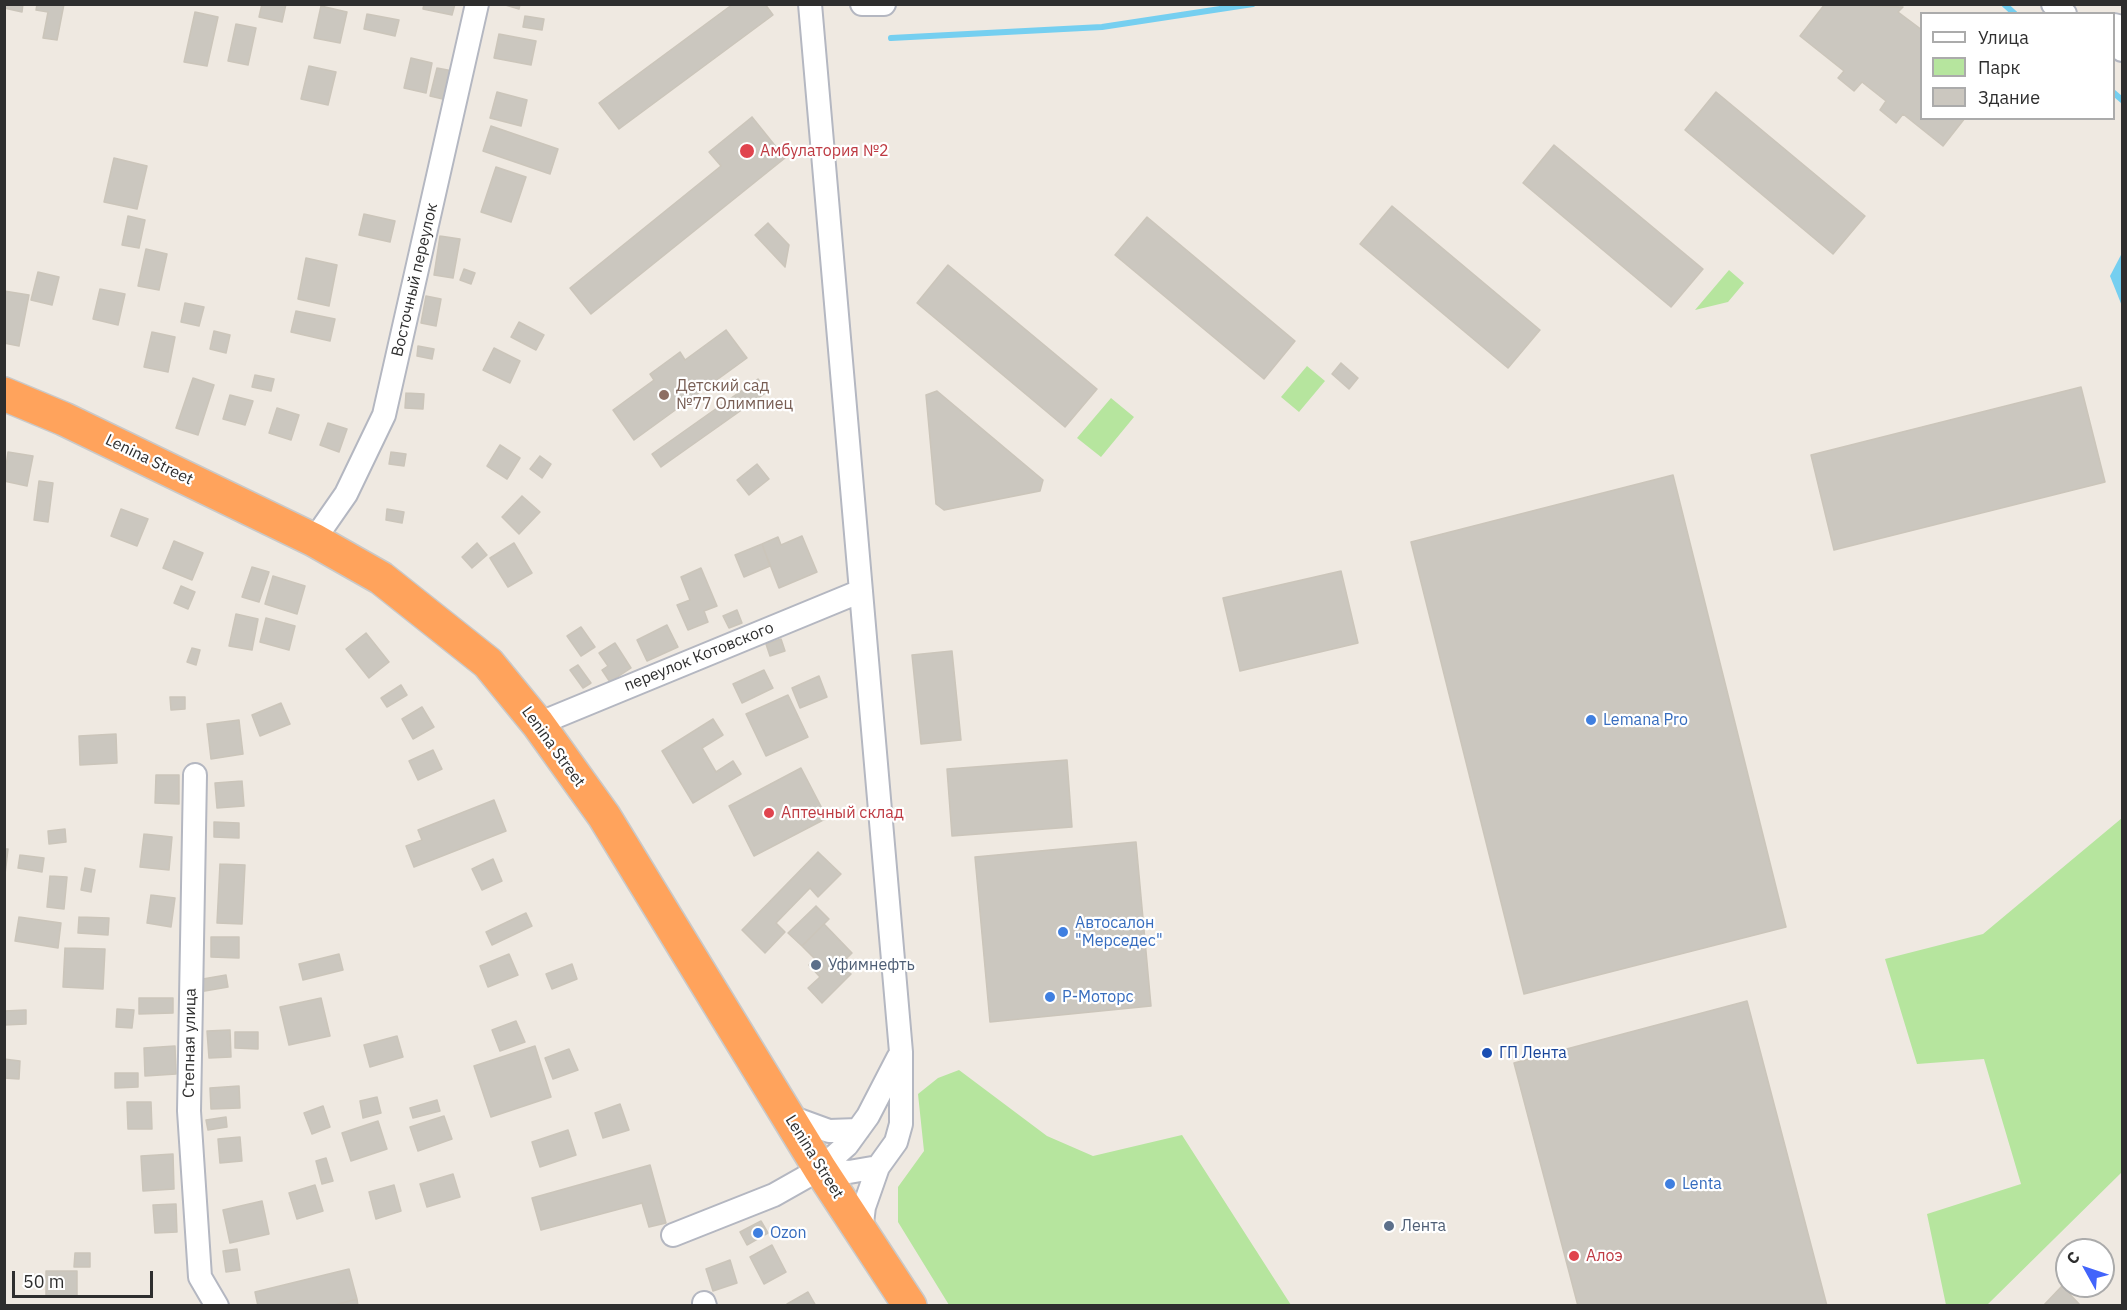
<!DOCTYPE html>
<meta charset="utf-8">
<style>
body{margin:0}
#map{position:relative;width:2127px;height:1310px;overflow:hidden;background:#efe9e1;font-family:"IBM Plex Sans",sans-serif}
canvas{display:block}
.frame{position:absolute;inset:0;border:6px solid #2e2e2e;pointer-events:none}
.legend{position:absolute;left:1920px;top:12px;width:195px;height:108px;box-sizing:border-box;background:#fff;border:2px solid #ababab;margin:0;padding:8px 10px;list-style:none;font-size:18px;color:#2e2e2e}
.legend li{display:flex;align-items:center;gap:12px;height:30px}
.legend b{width:30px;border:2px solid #ababab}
.north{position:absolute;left:2055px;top:1238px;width:60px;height:60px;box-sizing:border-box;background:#fff;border:2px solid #ababab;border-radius:50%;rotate:310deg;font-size:16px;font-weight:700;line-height:24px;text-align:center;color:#2e2e2e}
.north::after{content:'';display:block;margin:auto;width:21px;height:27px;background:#4264fb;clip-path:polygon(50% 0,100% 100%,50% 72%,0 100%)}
.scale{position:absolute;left:12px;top:1271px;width:141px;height:27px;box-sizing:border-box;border:3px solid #2e2e2e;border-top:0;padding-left:8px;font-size:18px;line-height:21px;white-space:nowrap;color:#2e2e2e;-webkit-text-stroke:4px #fff;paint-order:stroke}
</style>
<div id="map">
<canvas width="2127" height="1310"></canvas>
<div class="frame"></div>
<ul class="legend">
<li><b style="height:8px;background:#fff"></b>Улица</li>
<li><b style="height:16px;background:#b6e59e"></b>Парк</li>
<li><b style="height:16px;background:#cbc7bf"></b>Здание</li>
</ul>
<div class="north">С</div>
<div class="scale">50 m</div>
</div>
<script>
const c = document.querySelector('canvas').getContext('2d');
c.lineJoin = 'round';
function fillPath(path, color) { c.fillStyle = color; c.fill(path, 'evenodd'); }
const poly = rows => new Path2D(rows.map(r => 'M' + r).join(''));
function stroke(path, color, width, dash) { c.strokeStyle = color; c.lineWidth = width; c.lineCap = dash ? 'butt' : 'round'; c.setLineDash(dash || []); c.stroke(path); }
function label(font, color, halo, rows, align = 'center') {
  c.font = font + ' "IBM Plex Sans",sans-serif'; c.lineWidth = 4.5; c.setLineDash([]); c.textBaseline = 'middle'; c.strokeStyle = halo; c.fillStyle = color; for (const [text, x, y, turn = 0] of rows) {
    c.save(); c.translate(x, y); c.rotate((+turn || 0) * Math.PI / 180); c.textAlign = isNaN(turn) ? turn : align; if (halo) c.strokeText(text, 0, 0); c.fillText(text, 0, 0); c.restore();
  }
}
fillPath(poly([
 [1729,270,1744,283,1728,302,1695,310],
 [1307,366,1325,381,1299,412,1281,397],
 [1111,398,1134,417,1101,457,1077,438],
 [2122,818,2122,1172,1987,1305,1946,1305,1927,1214,2021,1184,1984,1059,1917,1064,1885,959,1983,934],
 [959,1070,1047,1136,1093,1156,1182,1135,1291,1305,949,1305,898,1222,898,1187,924,1151,918,1094,938,1078]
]), '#b6e59e');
fillPath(poly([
 [2122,253,2122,306,2110,276]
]), '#75cff0');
stroke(poly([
 [2004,4,2015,14],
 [891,38,1102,27,1253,4],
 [2114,93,2122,100]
]), '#75cff0', 6);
const building = poly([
 [4,4,23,4,22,12,4,8,4,4],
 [37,4,64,4,57,40,43,38,48,12,36,10,37,4],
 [262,4,286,4,282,22,259,17,262,4],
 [424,4,455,4,452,15,423,9,424,4],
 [502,4,520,4,519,9,502,4],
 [733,4,765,4,773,15,619,129,599,103,733,4],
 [1825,4,1903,7,1898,12,1922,30,1922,118,1965,118,1943,146,1903,114,1896,123,1880,110,1886,101,1862,82,1854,91,1838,78,1844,71,1800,36,1825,4],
 [321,6,347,12,340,43,314,38,321,6],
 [195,12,218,17,207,66,184,62,195,12],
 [367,14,399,20,395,36,364,29,367,14],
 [525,16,544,19,542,30,523,27,525,16],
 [236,24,256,28,248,65,228,61,236,24],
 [499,34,536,41,531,65,494,58,499,34],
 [411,58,432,63,426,93,404,88,411,58],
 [309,66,336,72,328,105,301,99,309,66],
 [437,68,453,71,447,100,430,96,437,68],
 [497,92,527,100,521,126,490,118,497,92],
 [1716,92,1865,216,1833,254,1685,130,1716,92],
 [752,117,785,158,591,314,570,288,721,166,709,152,752,117],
 [491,126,558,149,550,174,483,151,491,126],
 [1554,145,1703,269,1671,307,1523,183,1554,145],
 [114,158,147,166,137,209,104,202,114,158],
 [496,167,526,177,511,222,481,212,496,167],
 [1392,206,1540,330,1508,368,1360,244,1392,206],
 [364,214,395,221,390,242,359,235,364,214],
 [128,216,145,220,139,248,122,245,128,216],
 [1147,217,1295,341,1264,379,1115,255,1147,217],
 [768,223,789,245,785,267,755,235,768,223],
 [440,236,460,239,453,278,434,275,440,236],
 [146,249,167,254,159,290,138,286,146,249],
 [306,258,337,265,329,306,298,299,306,258],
 [948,265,1097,389,1065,427,917,303,948,265],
 [464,269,475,273,471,284,460,280,464,269],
 [38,272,59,277,52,305,31,300,38,272],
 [100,289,125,294,118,325,93,319,100,289],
 [4,291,29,295,19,346,4,343,4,291],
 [426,296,441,299,436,326,421,323,426,296],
 [185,303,204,307,199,326,181,322,185,303],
 [296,311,335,319,330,341,291,332,296,311],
 [519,322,544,335,536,350,511,337,519,322],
 [726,330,747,358,634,440,613,410,654,380,650,374,680,352,685,360,726,330],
 [214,331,230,335,226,353,210,349,214,331],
 [152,332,175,337,168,372,144,367,152,332],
 [418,346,434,349,432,359,417,356,418,346],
 [494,348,520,361,510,383,483,370,494,348],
 [1341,363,1358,378,1349,389,1332,374,1341,363],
 [255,375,274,379,271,391,252,387,255,375],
 [193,378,214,385,198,435,176,428,193,378],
 [758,379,767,392,661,467,652,454,758,379],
 [2081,387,2105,482,1834,550,1811,455,2081,387],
 [937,391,1043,480,1040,491,944,510,936,504,926,395,937,391],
 [406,393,424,394,423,409,405,408,406,393],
 [230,395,253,401,245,425,223,419,230,395],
 [277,408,299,415,291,440,269,433,277,408],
 [328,423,347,429,339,452,320,445,328,423],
 [500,445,520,458,507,479,487,466,500,445],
 [8,452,33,456,27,486,4,481,8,452],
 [391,452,406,454,404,466,389,464,391,452],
 [540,456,551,464,542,478,530,469,540,456],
 [757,464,769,479,749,495,737,480,757,464],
 [1673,475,1786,927,1524,994,1411,542,1673,475],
 [39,481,53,483,48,522,34,520,39,481],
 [522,496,540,512,519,534,502,517,522,496],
 [121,509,148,519,137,546,111,536,121,509],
 [387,509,404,512,402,523,386,520,387,509],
 [802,536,817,572,779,588,762,544,778,537,781,545,802,536],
 [174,541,203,553,192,580,163,568,174,541],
 [477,543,487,555,472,568,462,557,477,543],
 [514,543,532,573,508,587,490,558,514,543],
 [762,544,770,566,744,577,735,555,762,544],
 [252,567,269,572,259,602,242,597,252,567],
 [701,568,717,606,704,611,708,622,688,630,677,605,690,600,681,577,701,568],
 [1341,571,1358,643,1240,671,1223,598,1341,571],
 [273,576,305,586,297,614,265,604,273,576],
 [181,586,195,592,188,609,174,603,181,586],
 [737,610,742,623,729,628,723,616,737,610],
 [236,614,258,619,252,650,229,646,236,614],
 [266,618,295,626,289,650,260,642,266,618],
 [667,625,678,647,647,661,637,640,667,625],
 [581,627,595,647,581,656,567,636,581,627],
 [366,633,389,662,369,678,346,649,366,633],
 [781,639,785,651,770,656,766,644,781,639],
 [615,643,631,668,610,682,602,670,608,666,599,653,615,643],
 [192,648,200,650,196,665,187,662,192,648],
 [952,651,961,740,921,744,912,655,952,651],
 [578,665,591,683,583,688,570,670,578,665],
 [764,670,773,688,742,703,733,684,764,670],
 [819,676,827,697,800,708,792,688,819,676],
 [401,685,407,695,387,707,381,698,401,685],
 [788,695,808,737,766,756,746,714,788,695],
 [170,697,185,697,185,709,171,710,170,697],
 [281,703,290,724,260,736,252,715,281,703],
 [422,707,434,727,413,739,402,719,422,707],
 [713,719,723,735,702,748,716,772,733,761,741,774,693,803,662,751,713,719],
 [239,720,243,754,211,759,207,724,239,720],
 [116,734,117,763,80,765,79,736,116,734],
 [433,750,442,769,418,780,409,761,433,750],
 [1067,760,1072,827,952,836,947,769,1067,760],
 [801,768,827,818,754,856,729,806,801,768],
 [156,775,179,775,179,804,155,803,156,775],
 [242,781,244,806,217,808,215,783,242,781],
 [494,800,506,831,414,867,406,846,422,840,418,830,494,800],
 [214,822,239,823,239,838,214,837,214,822],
 [65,829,66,842,49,844,48,831,65,829],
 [144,834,172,837,169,870,140,867,144,834],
 [1136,842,1151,1006,990,1022,975,857,1136,842],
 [4,849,8,849,4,883,4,849],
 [818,852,841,874,818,897,810,888,776,923,785,932,765,953,742,930,818,852],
 [20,855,44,858,42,872,18,868,20,855],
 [493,859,502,881,482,890,472,869,493,859],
 [220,864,245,865,242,924,217,923,220,864],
 [85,868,95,870,91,892,81,890,85,868],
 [50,876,67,877,64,909,47,907,50,876],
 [151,895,175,898,171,927,147,923,151,895],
 [816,906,829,919,802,946,788,933,816,906],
 [526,913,532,926,492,945,486,932,526,913],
 [19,917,61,923,58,948,15,941,19,917],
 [79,917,109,918,108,935,78,933,79,917],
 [824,924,852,953,841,964,851,974,822,1003,808,988,820,977,809,965,815,959,802,946,824,924],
 [211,937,239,937,239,958,211,957,211,937],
 [65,948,105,949,103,989,63,987,65,948],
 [339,954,343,970,303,980,299,964,339,954],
 [509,954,518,975,488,987,480,966,509,954],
 [572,964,577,979,552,989,546,974,572,964],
 [226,975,228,987,199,992,197,980,226,975],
 [139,998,173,998,173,1013,139,1014,139,998],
 [321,998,330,1036,289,1045,280,1007,321,998],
 [1747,1001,1827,1306,1578,1306,1514,1063,1747,1001],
 [117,1009,134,1010,132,1028,116,1027,117,1009],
 [26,1010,26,1024,4,1025,4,1011,26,1010],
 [516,1021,525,1042,500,1051,492,1030,516,1021],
 [230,1030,231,1057,209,1058,207,1031,230,1030],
 [235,1032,258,1032,258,1049,235,1048,235,1032],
 [397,1036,403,1057,370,1067,364,1045,397,1036],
 [175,1046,176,1074,145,1076,144,1048,175,1046],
 [535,1046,551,1097,491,1117,474,1066,535,1046],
 [569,1049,578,1070,553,1079,545,1058,569,1049],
 [4,1059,20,1061,19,1079,4,1078,4,1059],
 [115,1073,138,1073,138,1087,115,1088,115,1073],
 [239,1086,240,1108,211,1109,210,1088,239,1086],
 [377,1097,381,1113,363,1118,360,1101,377,1097],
 [437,1100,440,1111,413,1118,410,1108,437,1100],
 [127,1102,151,1102,152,1129,128,1129,127,1102],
 [620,1104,629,1130,603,1138,595,1113,620,1104],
 [323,1106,330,1127,312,1134,304,1113,323,1106],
 [444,1116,452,1139,418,1151,410,1127,444,1116],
 [226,1117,227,1127,208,1130,206,1120,226,1117],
 [378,1121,387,1149,351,1161,342,1133,378,1121],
 [568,1130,576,1155,540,1167,532,1142,568,1130],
 [240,1137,242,1161,220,1163,218,1139,240,1137],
 [173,1154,174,1189,143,1191,141,1156,173,1154],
 [326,1158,333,1181,322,1184,316,1161,326,1158],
 [650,1165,666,1223,649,1227,642,1203,541,1230,532,1198,650,1165],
 [453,1174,460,1197,427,1207,420,1184,453,1174],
 [315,1185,323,1211,297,1219,289,1193,315,1185],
 [394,1185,401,1211,376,1219,369,1192,394,1185],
 [262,1201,269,1234,230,1243,223,1210,262,1201],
 [176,1204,177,1232,155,1233,153,1205,176,1204],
 [761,1221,768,1233,747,1245,740,1232,761,1221],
 [772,1245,786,1272,764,1284,750,1257,772,1245],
 [237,1249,240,1270,226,1272,223,1251,237,1249],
 [75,1253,90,1253,90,1267,74,1267,75,1253],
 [730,1260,737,1283,713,1291,706,1269,730,1260],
 [349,1269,357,1299,331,1306,258,1306,255,1292,349,1269],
 [46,1271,77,1271,77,1297,46,1297,46,1271],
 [2062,1286,2081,1306,2043,1306,2062,1286],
 [808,1292,816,1306,788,1306,787,1304,808,1292],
 [357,1299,358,1306,331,1306,357,1299]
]);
fillPath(building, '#cbc7bf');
stroke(building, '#cbc5ba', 1.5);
const street = poly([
 [810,4,901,1052,901,1124,896,1142,878,1167,849,1172,820,1169],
 [862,4,884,4],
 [2053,4,2065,14],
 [2114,25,2122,27],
 [2114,43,2122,50],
 [314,540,346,494,384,415,477,4],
 [538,724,861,591],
 [195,775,189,1111,200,1277,217,1306],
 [788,1116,829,1131,858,1130],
 [861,1231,864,1207,878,1167],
 [673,1235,774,1195,820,1169,847,1145,868,1116,898,1058],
 [704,1303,705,1306]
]);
const highway = poly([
 [4,394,64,419,314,540,381,578,488,663,538,724,604,816,820,1169,910,1306]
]);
stroke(street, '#b4b7c1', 26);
stroke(highway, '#c9c9c9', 36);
stroke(street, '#fff', 22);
stroke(highway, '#ffa35c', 33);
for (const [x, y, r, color] of [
 [747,151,8,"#e0444e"],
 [664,395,6,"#8d6e63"],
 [1591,720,6,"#3f7fe0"],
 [769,813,6,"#e0444e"],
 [1063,932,6,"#3f7fe0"],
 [816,965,6,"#5c6f8a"],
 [1050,997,6,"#3f7fe0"],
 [1487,1053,6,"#1a4fb4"],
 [1670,1184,6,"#3f7fe0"],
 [1389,1226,6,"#5c6f8a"],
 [758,1233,6,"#3f7fe0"],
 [1574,1256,6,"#e0444e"]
]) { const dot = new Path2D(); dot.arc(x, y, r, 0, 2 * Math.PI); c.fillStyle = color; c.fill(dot); stroke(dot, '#fff', 2); }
label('16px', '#be3a42', '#fff', [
 ["Амбулатория №2",760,151],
 ["Аптечный склад",781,813],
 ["Алоэ",1586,1256]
], 'left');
label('16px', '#2e2e2e', '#fff', [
 ["Восточный переулок",415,280,-77],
 ["Lenina Street",149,460,26],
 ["переулок Котовского",699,657,-22],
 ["Lenina Street",553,747,54],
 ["Степная улица",190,1043,-89],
 ["Lenina Street",814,1157,58]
]);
label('16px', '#785e54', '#fff', [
 ["Детский сад",676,386],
 ["№77 Олимпиец",676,404]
], 'left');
label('16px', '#366cbe', '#fff', [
 ["Lemana Pro",1603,720],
 ["Автосалон",1075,923],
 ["\"Мерседес\"",1075,941],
 ["Р-Моторс",1062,997],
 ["Lenta",1682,1184],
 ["Ozon",770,1233]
], 'left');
label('16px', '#4e5e75', '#fff', [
 ["Уфимнефть",828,965],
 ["Лента",1401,1226]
], 'left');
label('16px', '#164399', '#fff', [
 ["ГП Лента",1499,1053]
], 'left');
</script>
